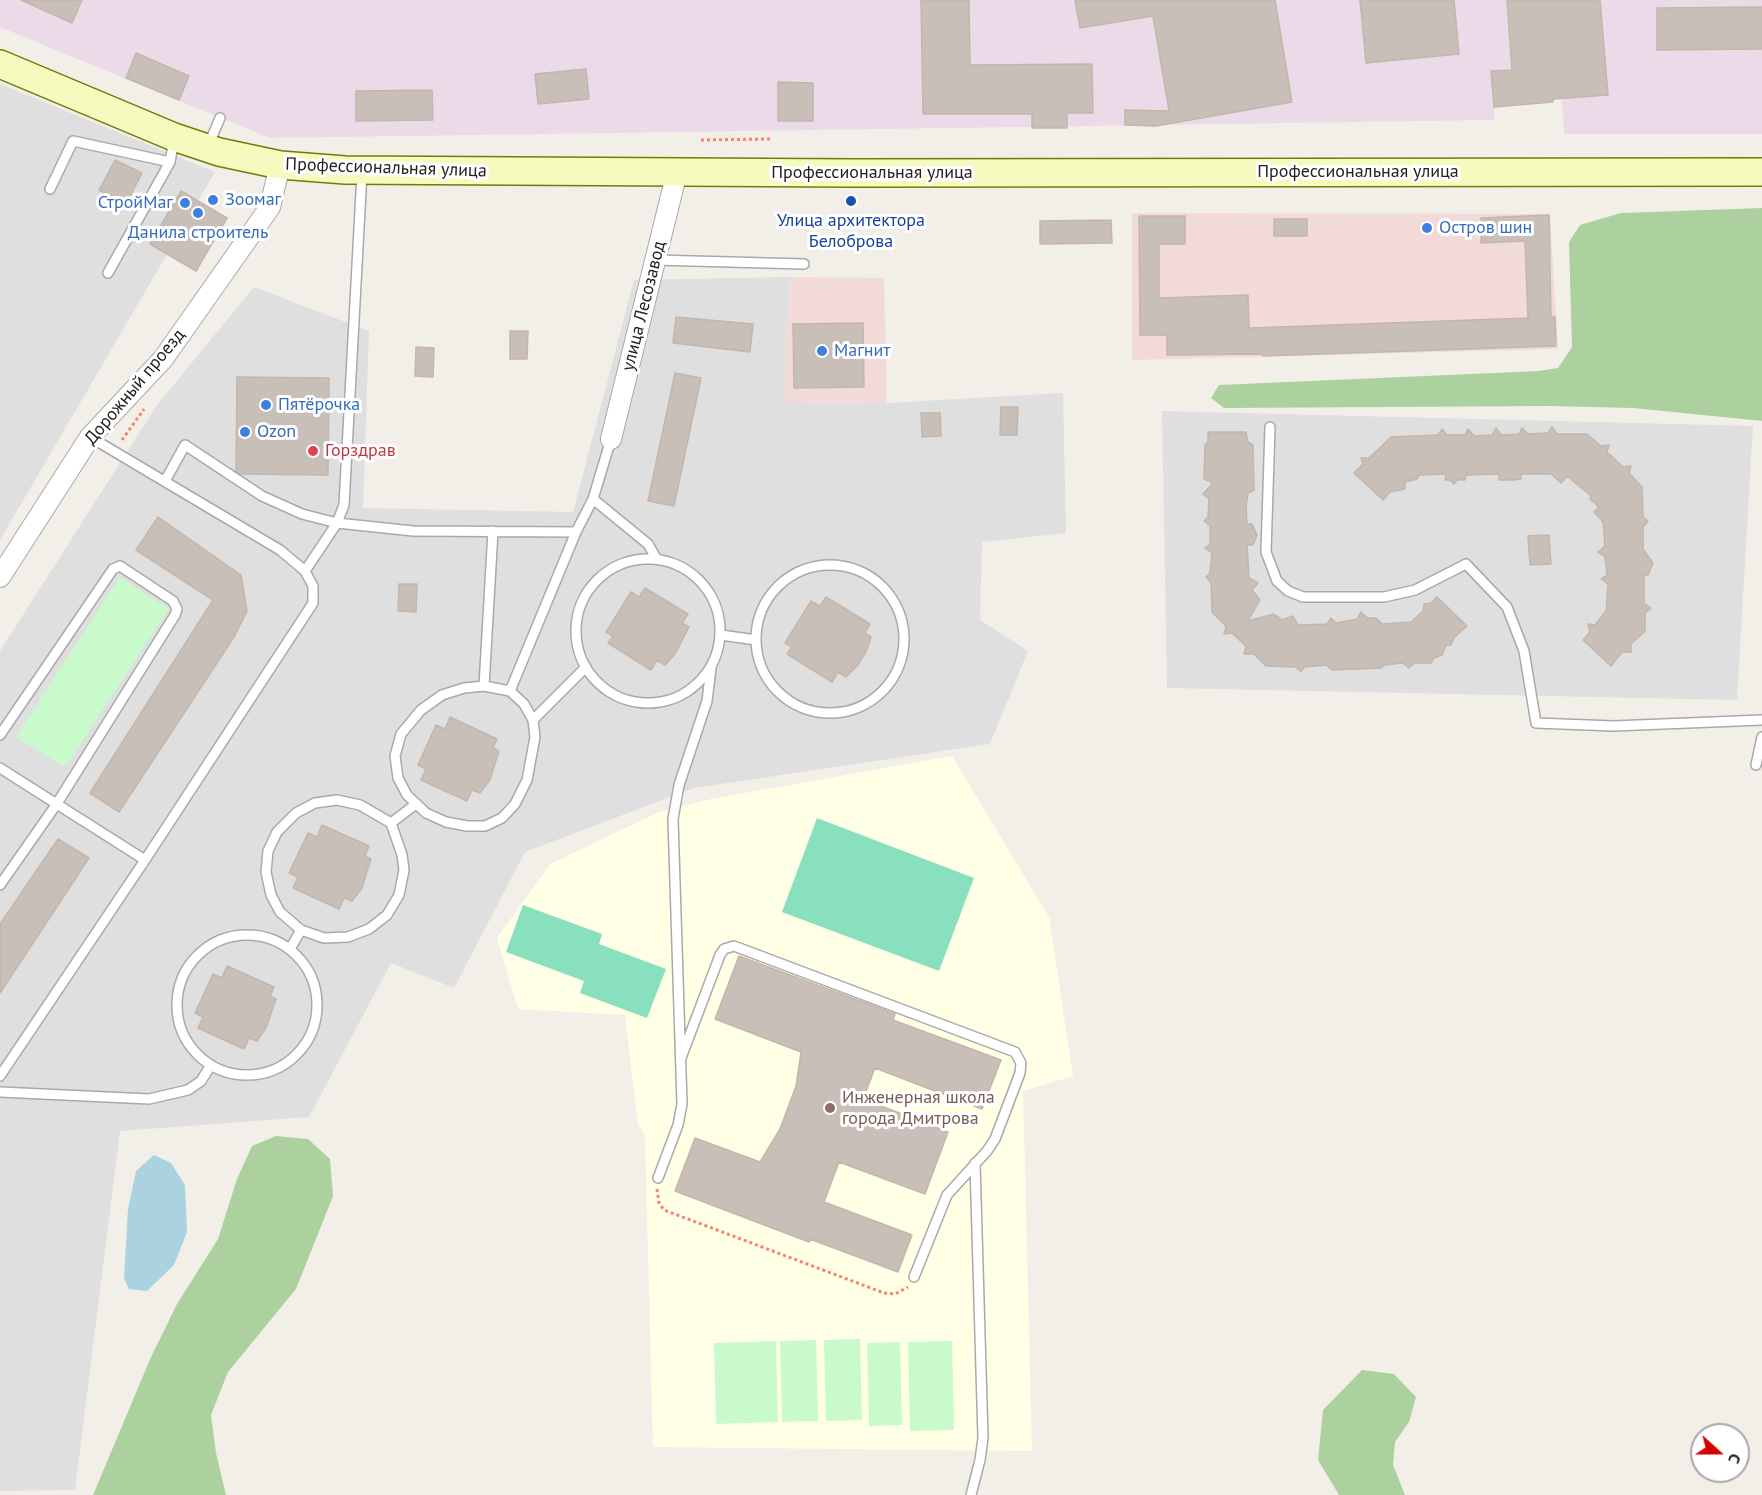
<!DOCTYPE html>
<meta charset="utf-8">
<style>
body{margin:0}
#map{position:relative;width:1762px;height:1495px;overflow:hidden;background:#f2efe9;font-family:"PT Sans",sans-serif}
canvas{display:block}
.north{position:absolute;left:1690px;top:1423px;width:60px;height:60px;box-sizing:border-box;background:#fff;border:2px solid #a7a7a7;border-radius:50%;rotate:111deg;font-size:16px;font-weight:700;line-height:24px;text-align:center;color:#222}
.north::after{content:'';display:block;margin:auto;width:21px;height:27px;background:#d40000;clip-path:polygon(50% 0,100% 100%,50% 72%,0 100%)}
</style>
<div id="map">
<canvas width="1762" height="1495"></canvas>
<div class="north">С</div>
</div>
<script>
const c = document.querySelector('canvas').getContext('2d');
c.lineJoin = 'round';
function fillPath(path, color) { c.fillStyle = color; c.fill(path, 'evenodd'); }
const poly = rows => new Path2D(rows.map(r => 'M' + r).join(''));
function stroke(path, color, width, dash) { c.strokeStyle = color; c.lineWidth = width; c.lineCap = dash ? 'butt' : 'round'; c.setLineDash(dash || []); c.stroke(path); }
function label(font, color, halo, rows, align = 'center') {
  c.font = font + ' "PT Sans",sans-serif'; c.lineWidth = 6; c.setLineDash([]); c.textBaseline = 'middle'; c.strokeStyle = halo; c.fillStyle = color; for (const [text, x, y, turn = 0] of rows) {
    c.save(); c.translate(x, y); c.rotate((+turn || 0) * Math.PI / 180); c.textAlign = isNaN(turn) ? turn : align; if (halo) c.strokeText(text, 0, 0); c.fillText(text, 0, 0); c.restore();
  }
}
fillPath(poly([
 [0,84,215,172,0,540],
 [790,277,784,402,887,403,1063,393,1066,533,982,542,980,620,1028,651,990,744,694,788,525,852,454,988,391,963,309,1117,120,1131,75,1490,0,1491,0,651,157,405,254,287,369,331,363,508,573,512,634,280],
 [1162,411,1753,426,1737,700,1167,688]
]), '#e0dfdf');
fillPath(poly([
 [1132,213,1550,214,1558,349,1132,360],
 [790,277,884,278,887,403,784,402]
]), '#f2dad9');
fillPath(poly([
 [0,0,1547,0,1553,102,1494,107,1494,120,270,138,0,27],
 [1557,0,1762,0,1762,134,1564,134]
]), '#ebdbe8');
fillPath(poly([
 [952,756,1049,917,1073,1076,1023,1091,1032,1451,653,1447,645,1135,638,1125,625,1015,518,1009,497,938,550,864,659,812,711,799]
]), '#ffffe5');
fillPath(poly([
 [1762,208,1762,421,1633,408,1549,406,1224,408,1211,398,1219,385,1539,371,1558,368,1572,347,1569,242,1580,225,1621,213],
 [276,1136,308,1139,330,1159,333,1196,296,1289,228,1372,211,1415,216,1453,226,1495,93,1495,151,1357,177,1304,218,1239,237,1179,252,1146],
 [1362,1370,1394,1374,1416,1397,1409,1422,1395,1442,1393,1465,1405,1495,1339,1495,1318,1460,1323,1410]
]), '#add19e');
fillPath(poly([
 [120,577,169,609,65,767,16,737],
 [860,1339,862,1420,826,1421,824,1340],
 [816,1340,818,1421,782,1422,780,1341],
 [776,1341,778,1422,716,1424,714,1343],
 [952,1341,954,1430,910,1431,908,1342],
 [900,1342,902,1425,869,1426,867,1343]
]), '#c8facc');
fillPath(poly([
 [817,818,974,878,939,971,782,912],
 [523,905,602,934,599,944,666,969,647,1018,580,993,584,981,506,952]
]), '#88e0be');
fillPath(poly([
 [154,1155,171,1163,185,1185,187,1232,174,1265,147,1291,129,1289,124,1278,128,1209,136,1171]
]), '#aad3df');
const building = poly([
 [21,0,82,0,72,23,21,0],
 [921,0,969,0,970,65,1092,64,1093,113,1067,113,1067,128,1032,128,1032,114,923,114,921,0],
 [1075,0,1275,0,1292,102,1156,126,1125,125,1125,110,1169,111,1153,16,1080,28,1075,0],
 [1360,0,1454,0,1459,54,1366,63,1360,0],
 [1507,0,1600,0,1608,95,1553,99,1553,102,1494,107,1491,71,1512,70,1507,0],
 [1762,7,1762,49,1657,50,1657,8,1762,7],
 [136,53,189,76,179,100,126,78,136,53],
 [586,69,589,99,538,104,535,74,586,69],
 [778,82,813,83,813,121,778,121,778,82],
 [432,90,433,120,356,121,356,91,432,90],
 [115,160,142,173,126,204,99,190,115,160],
 [181,191,227,218,196,271,150,244,181,191],
 [1549,215,1551,317,1555,317,1556,346,1263,356,1263,354,1167,355,1167,335,1140,335,1139,216,1185,216,1185,244,1159,244,1159,298,1248,295,1249,328,1528,318,1525,241,1481,243,1481,218,1549,215],
 [1274,219,1307,219,1307,236,1274,236,1274,219],
 [1111,220,1112,243,1040,244,1040,221,1111,220],
 [676,317,753,324,750,352,673,343,676,317],
 [863,323,864,387,794,388,793,324,863,323],
 [510,331,528,331,527,359,510,359,510,331],
 [416,347,434,348,433,377,415,376,416,347],
 [675,373,701,378,674,506,648,501,675,373],
 [237,377,329,378,328,475,240,474,236,471,237,377],
 [1001,407,1018,407,1017,435,1000,435,1001,407],
 [921,413,940,413,941,436,922,437,921,413],
 [1552,427,1557,434,1587,434,1601,446,1609,445,1607,452,1623,467,1631,466,1629,473,1642,487,1643,517,1648,521,1643,527,1643,549,1653,563,1648,575,1644,576,1644,603,1651,608,1645,613,1645,631,1631,644,1631,652,1622,652,1611,666,1583,640,1590,632,1588,624,1595,625,1606,611,1608,584,1601,579,1607,575,1605,557,1598,552,1605,546,1603,522,1594,512,1599,507,1590,499,1591,496,1567,476,1561,483,1551,474,1521,474,1521,479,1514,480,1499,480,1499,474,1466,475,1465,480,1457,480,1454,484,1450,480,1445,480,1446,474,1419,475,1417,479,1405,482,1405,489,1390,492,1383,500,1354,473,1363,464,1361,458,1369,458,1391,437,1438,435,1442,429,1447,435,1465,435,1468,429,1474,436,1492,435,1496,428,1501,435,1519,434,1522,428,1528,434,1548,433,1552,427],
 [1208,432,1246,432,1248,442,1253,445,1254,490,1248,493,1246,507,1247,524,1252,524,1257,535,1253,545,1247,545,1249,578,1258,583,1252,590,1260,600,1248,621,1274,614,1282,620,1293,616,1298,625,1327,624,1331,618,1336,623,1357,619,1361,612,1367,618,1376,618,1382,624,1411,622,1423,611,1424,604,1431,603,1437,597,1467,626,1454,638,1451,645,1446,645,1442,655,1434,658,1431,663,1415,663,1409,668,1403,663,1384,665,1381,668,1332,670,1326,665,1304,667,1301,672,1296,667,1266,666,1254,654,1244,654,1246,646,1232,633,1224,634,1226,626,1212,612,1211,583,1206,577,1210,573,1212,553,1205,548,1210,544,1210,526,1204,521,1208,517,1209,499,1203,494,1213,483,1204,479,1205,445,1208,442,1208,432],
 [158,517,241,575,247,611,234,637,119,812,90,793,213,600,136,550,158,517],
 [1549,535,1551,564,1530,565,1528,536,1549,535],
 [399,584,417,584,416,612,398,611,399,584],
 [645,588,688,614,682,623,689,627,675,654,665,665,657,660,651,670,608,643,613,636,606,632,631,592,639,597,645,588],
 [826,597,870,624,865,633,871,637,866,652,857,666,846,677,838,672,832,682,787,654,792,647,785,643,811,601,820,606,826,597],
 [450,717,497,739,493,748,499,751,490,780,480,793,472,790,467,801,421,780,426,769,418,765,436,725,445,729,450,717],
 [322,825,369,846,365,856,371,859,362,888,352,901,344,898,339,909,293,888,298,877,289,873,308,833,317,837,322,825],
 [58,839,89,858,0,993,0,924,58,839],
 [739,956,895,1014,893,1020,1001,1060,982,1109,875,1068,863,1099,948,1132,925,1194,839,1162,824,1202,912,1235,898,1272,810,1239,809,1242,675,1191,695,1138,760,1162,780,1129,796,1086,801,1052,715,1019,739,956],
 [227,966,274,987,270,996,276,999,266,1028,257,1041,249,1038,244,1049,198,1028,203,1017,195,1013,213,974,222,978,227,966]
]);
fillPath(building, '#c7bfb8');
stroke(building, '#c4b6ab', 1.5);
const lane = poly([
 [208,146,220,118],
 [50,189,73,141,170,162],
 [655,260,804,264],
 [108,273,170,162,174,140],
 [1270,427,1266,552,1277,581,1288,591,1303,597,1384,597,1415,590,1466,564,1507,607,1524,651,1536,723,1613,726,1762,720],
 [165,481,185,445,262,496,302,514,337,523,413,531,576,532],
 [593,499,648,544,656,558],
 '576 631a72 72 0 1 1 144 0a72 72 0 1 1-144 0Z',
 '756 639a74 74 0 1 1 148 0a74 74 0 1 1-148 0Z',
 [305,571,337,523,344,505,362,173],
 [721,635,756,640],
 [484,686,510,691,524,704,533,720,535,737,527,780,515,804,502,818,485,826,467,826,446,822,426,813,407,795,398,778,395,756,401,734,421,710,442,695,464,688,484,686],
 [484,686,493,531],
 [510,691,576,532,593,499,611,439],
 [533,720,586,667],
 [0,735,113,569,120,566,173,601,177,609,175,615,56,805,0,885],
 [1756,765,1762,737],
 [0,768,145,860],
 [337,800,360,805,391,823,402,855,404,870,399,895,387,915,369,929,348,937,324,938,301,930,280,912,271,895,266,872,268,851,277,832,296,813,315,803,337,800],
 [391,823,416,804],
 '177 1005a70 70 0 1 1 140 0a70 70 0 1 1-140 0Z',
 [290,949,301,930],
 [681,1058,720,955,724,949,734,946,1015,1052,1021,1063,1020,1073,995,1139,987,1151,947,1195,914,1277],
 [0,1076,145,860,313,603,313,586,305,571,280,550,90,437],
 [0,1092,149,1099,188,1090,201,1081,211,1065],
 [658,1178,678,1125,682,1104,673,819,679,785,707,701,711,668],
 [971,1495,980,1460,983,1438,975,1163]
]);
const street = poly([
 [611,439,677,172],
 [0,577,90,437,163,359,270,207,280,165]
]);
const secondary = poly([
 [0,64,174,137,219,152,280,165,345,170,852,173,1762,172]
]);
stroke(lane, '#a9a9a9', 12);
stroke(street, '#a9a9a9', 22);
stroke(secondary, '#707d05', 30);
stroke(poly([
 [701,140,770,139],
 [122,440,144,409],
 [657,1189,659,1203,664,1210,884,1293,895,1294,908,1287]
]), '#fa8072', 3, [3, 3]);
stroke(lane, '#fff', 9);
stroke(street, '#fff', 20);
stroke(secondary, '#f7fabf', 27);
for (const [x, y, r, color] of [
 [213,200,6,"#3f7fe0"],
 [851,201,6,"#1a4fb4"],
 [185,203,6,"#3f7fe0"],
 [198,213,6,"#3f7fe0"],
 [1427,228,6,"#3f7fe0"],
 [822,351,6,"#3f7fe0"],
 [266,405,6,"#3f7fe0"],
 [245,432,6,"#3f7fe0"],
 [313,451,6,"#e0444e"],
 [830,1108,6,"#8d6e63"]
]) { const dot = new Path2D(); dot.arc(x, y, r, 0, 2 * Math.PI); c.fillStyle = color; c.fill(dot); stroke(dot, '#fff', 2); }
label('18px', '#222', '#fff', [
 ["Профессиональная улица",386,168,2],
 ["Профессиональная улица",1358,172],
 ["Профессиональная улица",872,173],
 ["улица Лесозавод",644,306,-76],
 ["Дорожный проезд",135,387,-50]
]);
label('18px', '#366cbe', '#fff', [
 ["Зоомаг",225,200],
 ["СтройМаг",173,203,"right"],
 ["Остров шин",1439,228],
 ["Данила строитель",198,233,"center"],
 ["Магнит",834,351],
 ["Пятёрочка",278,405],
 ["Ozon",257,432]
], 'left');
label('18px', '#164399', '#fff', [
 ["Улица архитектора",851,221],
 ["Белоброва",851,242]
]);
label('18px', '#be3a42', '#fff', [
 ["Горздрав",325,451]
], 'left');
label('18px', '#785e54', '#fff', [
 ["Инженерная школа",842,1098],
 ["города Дмитрова",842,1119]
], 'left');
</script>
